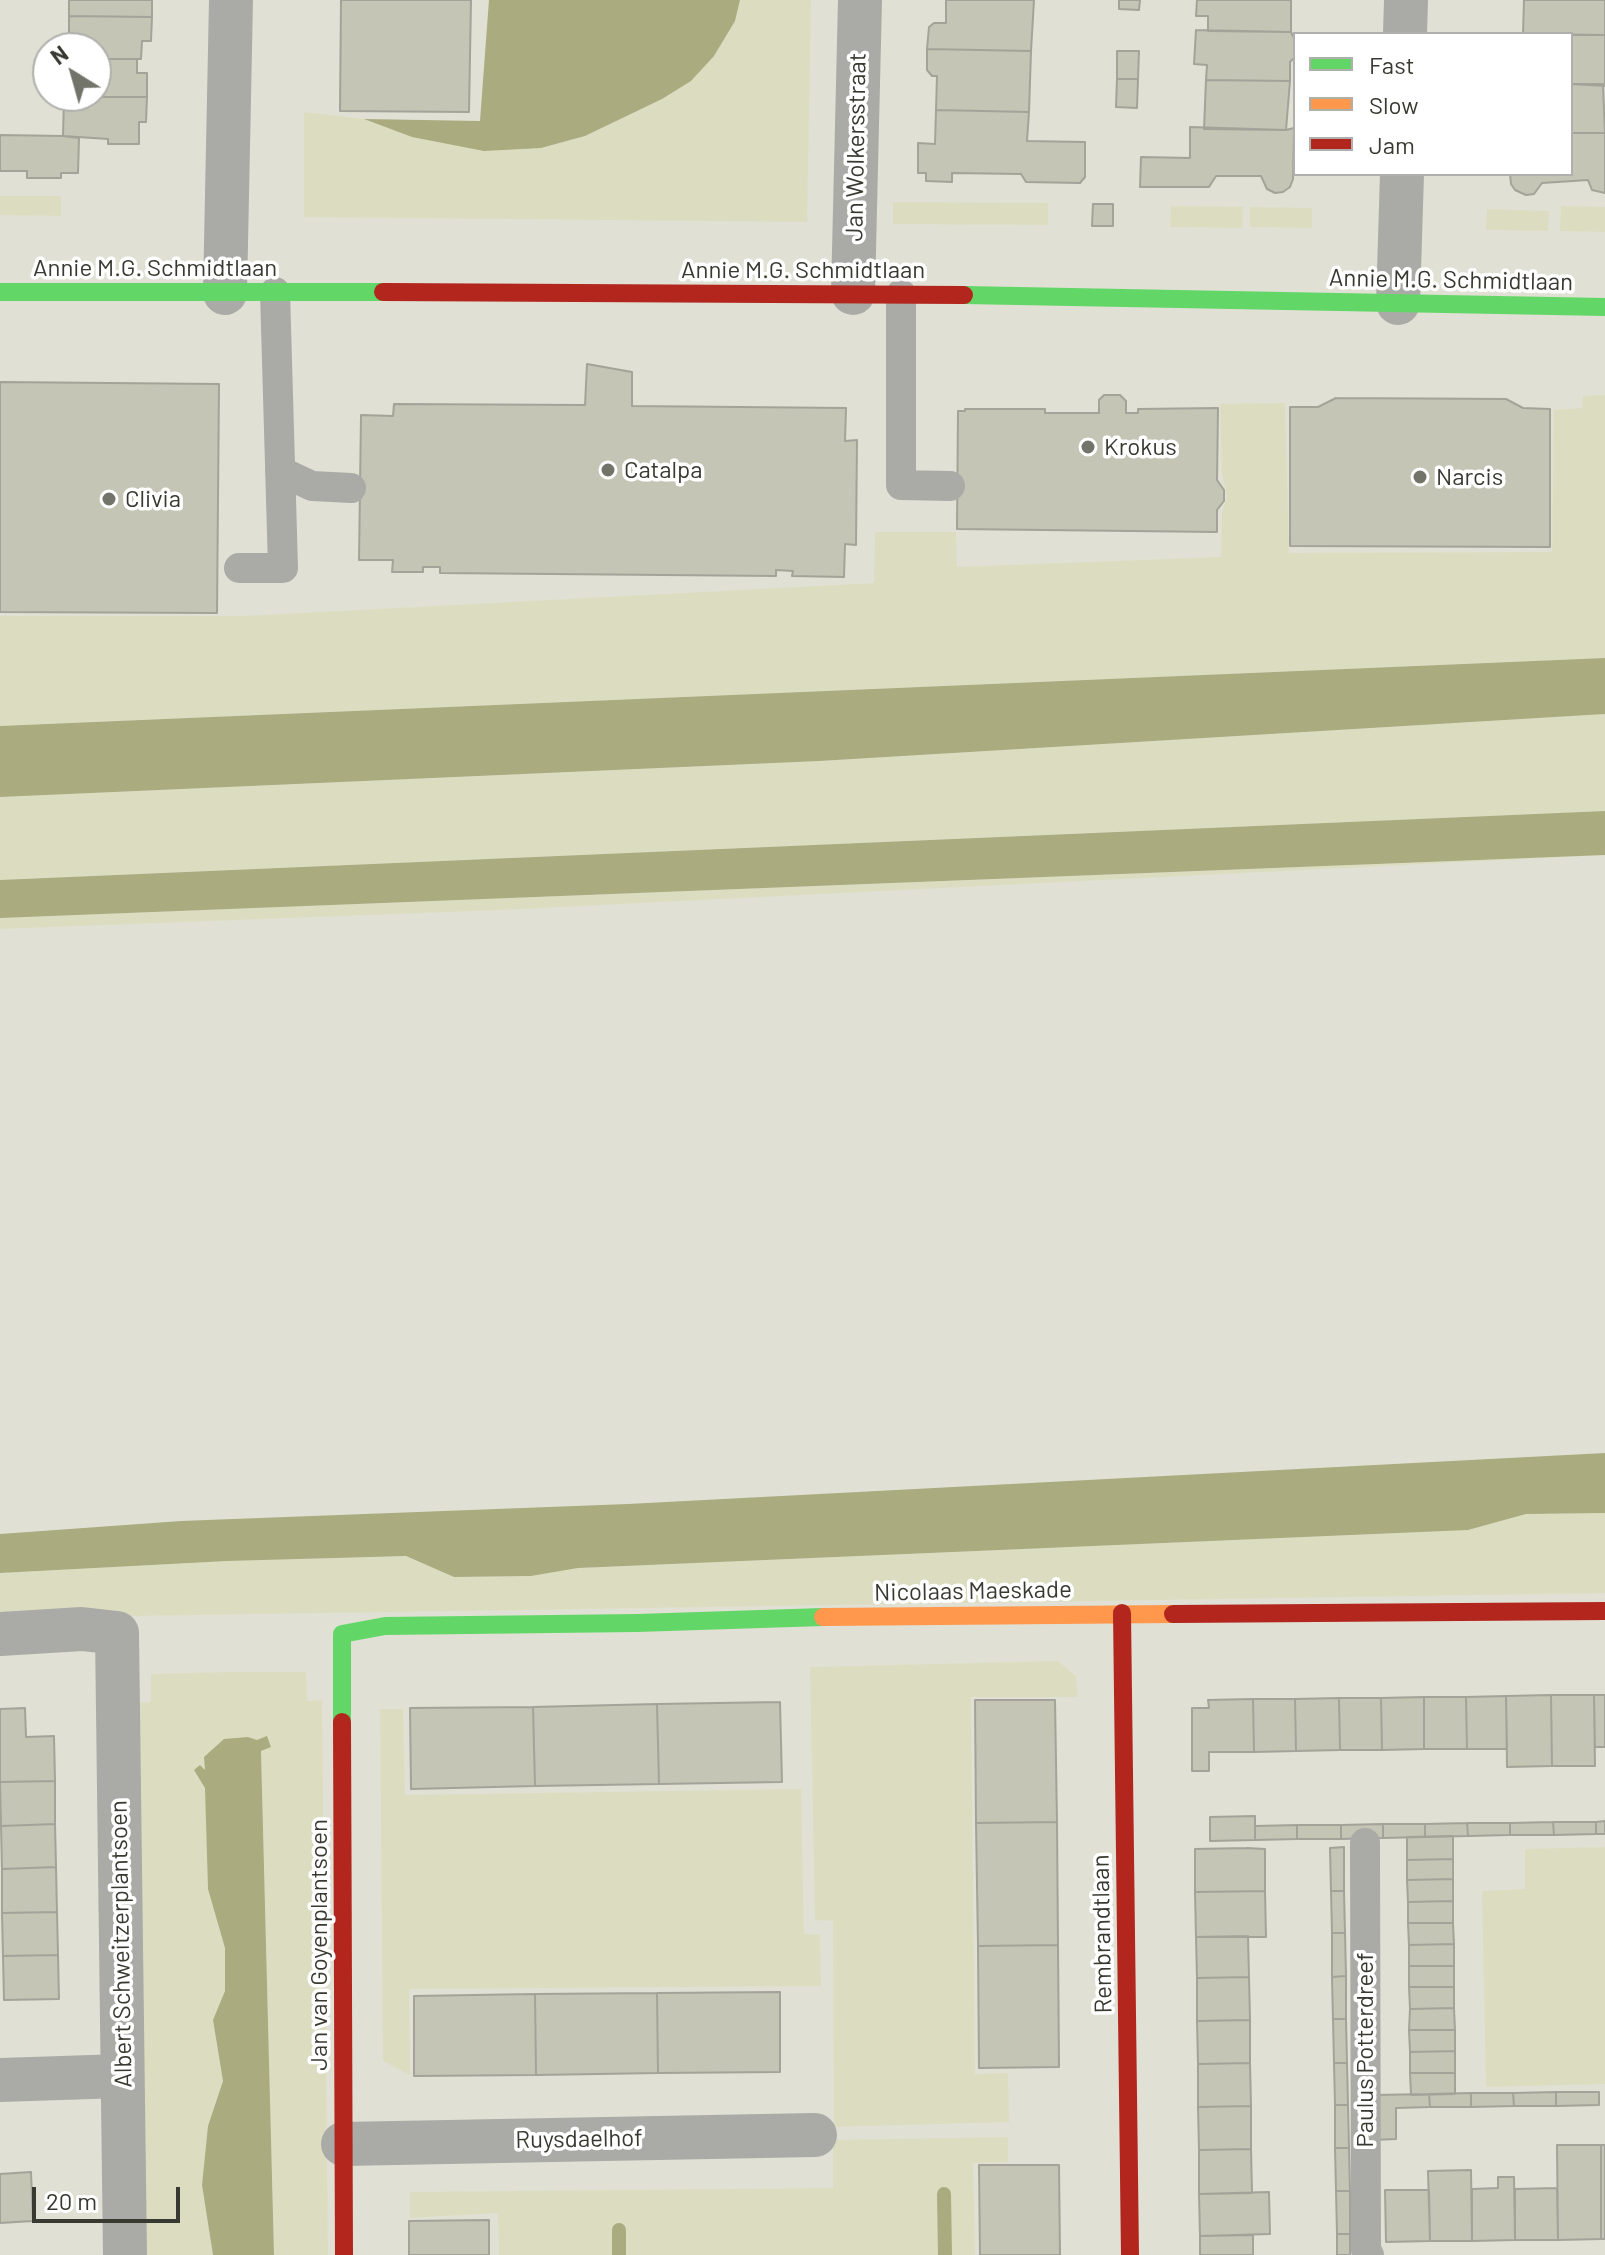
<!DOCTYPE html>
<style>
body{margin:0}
#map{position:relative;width:1605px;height:2255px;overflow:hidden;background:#e0e1d4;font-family:Barlow,sans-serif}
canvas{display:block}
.legend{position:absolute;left:1293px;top:32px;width:280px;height:144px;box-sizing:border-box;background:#fff;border:2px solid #afb0ac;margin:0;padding:10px 14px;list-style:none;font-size:24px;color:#383930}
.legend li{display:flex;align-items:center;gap:16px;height:40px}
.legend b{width:40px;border:2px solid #afb0ac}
.north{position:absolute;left:32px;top:32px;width:80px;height:80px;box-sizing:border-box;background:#fff;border:2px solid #afb0ac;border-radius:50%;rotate:323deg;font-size:22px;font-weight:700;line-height:32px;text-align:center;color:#383930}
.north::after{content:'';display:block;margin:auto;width:28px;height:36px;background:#737469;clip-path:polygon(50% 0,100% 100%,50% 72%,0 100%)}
.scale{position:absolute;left:32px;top:2187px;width:148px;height:36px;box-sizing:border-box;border:4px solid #383930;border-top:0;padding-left:10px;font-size:24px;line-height:28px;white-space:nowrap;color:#383930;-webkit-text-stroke:6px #fff;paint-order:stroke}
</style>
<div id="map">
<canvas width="1605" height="2255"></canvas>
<ul class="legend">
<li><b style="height:10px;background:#63d668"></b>Fast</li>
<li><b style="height:10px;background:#ff974d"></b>Slow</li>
<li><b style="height:10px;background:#b3261e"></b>Jam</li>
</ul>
<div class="north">N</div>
<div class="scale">20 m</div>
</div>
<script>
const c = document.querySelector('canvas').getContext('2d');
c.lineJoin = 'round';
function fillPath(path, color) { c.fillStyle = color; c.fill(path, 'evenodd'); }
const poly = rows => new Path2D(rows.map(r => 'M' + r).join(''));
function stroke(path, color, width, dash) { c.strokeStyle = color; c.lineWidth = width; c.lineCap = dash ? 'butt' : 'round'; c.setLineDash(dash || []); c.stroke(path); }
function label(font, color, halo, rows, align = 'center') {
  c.font = font + ' Barlow,sans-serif'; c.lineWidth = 7; c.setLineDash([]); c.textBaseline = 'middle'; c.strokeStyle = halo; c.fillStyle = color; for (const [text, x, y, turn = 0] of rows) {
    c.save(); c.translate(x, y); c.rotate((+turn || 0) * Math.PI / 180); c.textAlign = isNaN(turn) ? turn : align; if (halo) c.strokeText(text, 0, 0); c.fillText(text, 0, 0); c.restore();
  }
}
fillPath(poly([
 [740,0,811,0,807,222,304,217,304,112,364,119,412,137,541,148,585,136,662,99,691,81,714,56,735,21],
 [0,196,61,196,61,216,0,215],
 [893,202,1048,203,1048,225,893,224],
 [1171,206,1243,207,1242,228,1170,227],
 [1561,206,1605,207,1605,232,1560,231],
 [1250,207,1312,208,1312,228,1250,227],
 [1487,209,1549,211,1548,231,1486,230],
 [1605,395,1605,658,0,726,0,616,244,616,874,583,875,532,956,532,957,567,1221,557,1222,513,1227,495,1222,475,1220,404,1285,403,1289,553,1552,552,1554,410,1582,408,1583,396],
 [1605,714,1605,811,0,880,0,797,819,761],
 [1605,855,501,910,0,929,0,918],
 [1605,1513,1605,1593,133,1616,0,1614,0,1573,227,1561,406,1556,454,1577,531,1576,578,1568,1468,1530,1526,1514],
 [1058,1661,1076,1676,1078,1697,971,1697,975,2074,1008,2073,1009,2122,834,2127,833,1921,815,1920,810,1667],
 [227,1672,306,1672,307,1701,322,1700,328,2255,274,2255,261,1751,271,1746,267,1737,257,1740,248,1737,205,1772,208,1889,225,1948,225,1991,213,2020,223,2081,208,2126,202,2185,213,2255,141,2255,134,1703,151,1702,151,1674],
 [380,1709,403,1709,405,1795,801,1789,804,1934,820,1935,821,1986,409,1989,410,2075,383,2061],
 [1605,1847,1605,2084,1486,2087,1482,1891,1525,1889,1525,1849],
 [1008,2137,1008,2162,973,2163,975,2255,499,2255,498,2213,410,2218,410,2192,833,2188,833,2140]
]), '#dcddc0');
fillPath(poly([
 [489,0,740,0,735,21,714,56,691,81,662,99,585,136,541,148,484,151,412,137,364,119,480,121],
 [1605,658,1605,714,819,761,0,797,0,726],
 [1605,811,1605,855,0,918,0,880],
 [1605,1453,1605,1513,1526,1514,1468,1530,578,1568,531,1576,454,1577,406,1556,227,1561,0,1573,0,1534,181,1521,628,1504],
 [267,1736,271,1747,261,1751,274,2255,213,2255,202,2185,208,2126,223,2081,213,2020,225,1991,225,1948,208,1889,205,1788,194,1770,200,1765,205,1770,204,1757,224,1739,248,1737,257,1740]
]), '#aaab7f');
stroke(poly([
 [944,2194,945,2255],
 [619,2230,619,2255]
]), '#aaab7f', 14);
const building = poly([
 [69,0,152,0,152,17,69,16,69,0],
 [341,0,471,0,469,112,340,111,341,0],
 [946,0,1034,0,1031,51,927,49,929,27,934,23,946,23,946,0],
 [1119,0,1140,0,1139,10,1119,9,1119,0],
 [1197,0,1291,0,1291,32,1208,31,1208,16,1196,16,1197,0],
 [1524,0,1605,0,1605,35,1523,34,1524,0],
 [69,16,152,17,151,41,142,41,141,59,96,59,96,48,69,48,69,16],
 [1196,30,1291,32,1295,40,1295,57,1290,62,1290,81,1206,80,1207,65,1194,64,1196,30],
 [1571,35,1605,35,1605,86,1571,84,1571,35],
 [927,49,1031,51,1029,112,936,110,937,76,932,76,927,70,927,49],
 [1117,51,1139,51,1138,79,1117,79,1117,51],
 [96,59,137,59,137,73,147,73,147,97,64,97,96,96,96,59],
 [1117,79,1138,79,1137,108,1116,107,1117,79],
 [1206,80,1290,81,1286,130,1204,129,1206,80],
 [1571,84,1603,84,1605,133,1571,133,1571,84],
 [64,97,147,97,146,122,139,122,139,144,108,144,108,139,63,136,64,97],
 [936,110,1029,112,1027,141,1085,142,1085,177,1080,183,1026,182,1021,174,952,173,952,182,926,181,926,173,918,173,918,143,935,144,936,110],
 [1190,127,1286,130,1294,128,1293,179,1290,187,1283,192,1275,193,1267,189,1261,176,1216,176,1209,187,1140,187,1141,157,1190,158,1190,127],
 [1571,133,1605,133,1605,193,1592,190,1588,180,1542,183,1534,194,1526,195,1515,190,1511,184,1510,174,1571,174,1571,133],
 [0,135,63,136,79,138,78,173,61,173,61,178,27,178,27,171,0,171,0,135],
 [1093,204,1113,204,1113,226,1092,226,1093,204],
 [587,364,632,372,632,406,846,408,845,441,857,440,856,545,845,544,844,577,792,576,793,571,776,570,776,576,440,573,440,567,423,567,423,572,392,572,393,560,359,560,361,415,393,416,394,404,585,405,587,364],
 [0,382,219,384,217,613,0,612,0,382],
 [1104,395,1120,395,1126,401,1126,413,1138,413,1138,409,1218,408,1217,480,1224,490,1224,501,1217,510,1217,532,957,529,958,411,965,411,965,409,1045,409,1045,413,1099,413,1099,400,1104,395],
 [1336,398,1506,399,1523,408,1550,409,1550,547,1290,546,1290,407,1318,407,1336,398],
 [1551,1695,1594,1695,1595,1766,1552,1766,1551,1695],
 [1551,1695,1552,1766,1507,1767,1506,1696,1551,1695],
 [1594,1695,1605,1695,1605,1747,1595,1747,1594,1695],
 [1506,1696,1507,1749,1467,1749,1466,1697,1506,1696],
 [1424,1697,1424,1749,1382,1750,1381,1698,1424,1697],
 [1424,1697,1466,1697,1467,1749,1424,1749,1424,1697],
 [1339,1698,1340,1750,1296,1751,1295,1699,1339,1698],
 [1339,1698,1381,1698,1382,1750,1340,1750,1339,1698],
 [1253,1699,1295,1699,1296,1751,1254,1752,1253,1699],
 [1253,1699,1254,1752,1209,1752,1209,1771,1192,1771,1192,1708,1209,1708,1208,1700,1253,1699],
 [975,1700,1055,1700,1057,1822,976,1823,975,1700],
 [780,1702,782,1782,659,1784,657,1704,780,1702],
 [657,1704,659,1784,535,1786,533,1707,657,1704],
 [533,1707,535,1786,411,1789,410,1708,533,1707],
 [25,1708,26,1737,54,1736,55,1781,0,1782,0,1709,25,1708],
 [55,1781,55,1824,1,1826,0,1782,55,1781],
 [1255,1816,1255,1840,1210,1841,1210,1817,1255,1816],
 [1605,1821,1605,1834,1596,1834,1596,1822,1605,1821],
 [1057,1822,1058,1945,978,1946,976,1823,1057,1822],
 [1553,1822,1596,1822,1596,1834,1554,1835,1553,1822],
 [1553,1822,1554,1835,1510,1835,1510,1823,1553,1822],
 [1467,1823,1510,1823,1510,1835,1468,1836,1467,1823],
 [1467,1823,1468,1836,1425,1837,1425,1824,1467,1823],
 [55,1824,56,1867,2,1869,1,1826,55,1824],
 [1383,1824,1383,1838,1341,1839,1341,1825,1383,1824],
 [1383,1824,1425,1824,1425,1837,1383,1838,1383,1824],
 [1297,1825,1297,1839,1255,1840,1255,1826,1297,1825],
 [1297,1825,1341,1825,1341,1839,1297,1839,1297,1825],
 [1453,1836,1453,1859,1407,1860,1407,1837,1453,1836],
 [1344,1847,1344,1891,1331,1891,1330,1848,1344,1847],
 [1247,1848,1265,1849,1265,1891,1195,1892,1195,1849,1247,1848],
 [1453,1859,1453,1879,1407,1880,1407,1860,1453,1859],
 [56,1867,57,1912,2,1913,2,1869,56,1867],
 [1453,1879,1453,1901,1408,1902,1407,1880,1453,1879],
 [1265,1891,1266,1937,1196,1937,1195,1892,1265,1891],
 [1331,1891,1344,1891,1345,1933,1332,1933,1331,1891],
 [1453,1901,1453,1923,1408,1923,1408,1902,1453,1901],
 [57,1912,58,1955,3,1956,2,1913,57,1912],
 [1408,1923,1453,1923,1454,1944,1409,1945,1408,1923],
 [1332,1933,1345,1933,1346,1976,1332,1977,1332,1933],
 [1248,1936,1249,1977,1197,1978,1196,1937,1248,1936],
 [1454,1944,1454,1966,1409,1966,1409,1945,1454,1944],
 [1058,1945,1059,2067,979,2068,978,1946,1058,1945],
 [58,1955,59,1999,4,2000,3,1956,58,1955],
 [1409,1966,1454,1966,1454,1987,1409,1987,1409,1966],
 [1346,1976,1346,2019,1333,2019,1332,1977,1346,1976],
 [1249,1977,1250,2020,1197,2021,1197,1978,1249,1977],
 [1409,1987,1454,1987,1454,2008,1410,2009,1409,1987],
 [780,1992,780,2072,658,2073,657,1993,780,1992],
 [657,1993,658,2073,536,2075,535,1994,657,1993],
 [535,1994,536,2075,414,2076,414,1996,535,1994],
 [1454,2008,1455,2030,1409,2030,1410,2009,1454,2008],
 [1333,2019,1346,2019,1347,2063,1334,2063,1333,2019],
 [1250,2020,1250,2063,1198,2064,1197,2021,1250,2020],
 [1409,2030,1455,2030,1455,2051,1410,2052,1409,2030],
 [1455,2051,1455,2073,1410,2073,1410,2052,1455,2051],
 [1250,2063,1251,2106,1198,2107,1198,2064,1250,2063],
 [1334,2063,1347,2063,1348,2105,1335,2105,1334,2063],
 [1410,2073,1455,2073,1455,2094,1411,2095,1410,2073],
 [1556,2092,1599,2092,1599,2105,1556,2106,1556,2092],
 [1556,2092,1556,2106,1514,2106,1513,2093,1556,2092],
 [1471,2093,1513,2093,1514,2106,1471,2107,1471,2093],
 [1471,2093,1471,2107,1430,2107,1429,2094,1471,2093],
 [1429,2094,1430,2107,1396,2108,1396,2139,1374,2140,1374,2095,1429,2094],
 [1335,2105,1348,2105,1349,2148,1335,2148,1335,2105],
 [1251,2106,1251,2149,1199,2150,1198,2107,1251,2106],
 [1557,2145,1601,2145,1601,2239,1558,2240,1557,2145],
 [1601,2145,1605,2145,1605,2239,1601,2239,1601,2145],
 [1335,2148,1349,2148,1350,2191,1336,2191,1335,2148],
 [1251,2149,1252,2193,1199,2194,1199,2150,1251,2149],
 [979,2165,1059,2165,1060,2255,980,2255,979,2165],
 [1471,2170,1472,2241,1430,2241,1428,2171,1471,2170],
 [31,2172,33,2221,0,2223,0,2174,31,2172],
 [1498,2177,1514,2177,1515,2240,1472,2241,1472,2189,1498,2188,1498,2177],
 [1557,2188,1558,2240,1515,2240,1515,2189,1557,2188],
 [1385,2190,1429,2190,1430,2241,1386,2242,1385,2190],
 [1336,2191,1350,2191,1350,2234,1337,2234,1336,2191],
 [1269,2192,1270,2234,1200,2236,1199,2194,1269,2192],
 [489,2220,489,2255,409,2255,409,2221,489,2220],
 [1337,2234,1350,2234,1350,2255,1337,2255,1337,2234],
 [1253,2235,1253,2255,1200,2255,1200,2236,1253,2235]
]);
fillPath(building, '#c4c5b4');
stroke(building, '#a3a39a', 2);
stroke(poly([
 [901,294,901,485,950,486],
 [280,471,312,486,351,488],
 [239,568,283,568,275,292],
 [1365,1843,1366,2250,1369,2255]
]), '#aaaba6', 30);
stroke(poly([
 [1405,34,1406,0],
 [225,293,231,0],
 [853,293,860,0],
 [1398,303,1402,174],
 [0,1634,82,1629,117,1633,125,2255],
 [0,2080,122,2076],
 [343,2144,815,2135]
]), '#aaaba6', 44);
stroke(poly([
 [0,292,383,292],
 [964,295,1605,307],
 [342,1722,342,1634,385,1626,637,1623,823,1617]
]), '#63d668', 18);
stroke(poly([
 [823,1617,1173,1614]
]), '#ff974d', 18);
stroke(poly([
 [383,292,964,295],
 [1122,1613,1130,2255],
 [1173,1614,1605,1611],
 [342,1722,344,2255]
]), '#b3261e', 18);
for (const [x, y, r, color] of [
 [1088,447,8,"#737469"],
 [608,470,8,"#737469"],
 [1420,477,8,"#737469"],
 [109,499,8,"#737469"]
]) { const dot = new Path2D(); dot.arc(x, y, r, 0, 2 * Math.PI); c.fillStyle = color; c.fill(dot); stroke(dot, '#fff', 3); }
label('24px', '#383930', '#fff', [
 ["Jan Wolkersstraat",856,147,-89],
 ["Annie M.G. Schmidtlaan",155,268],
 ["Annie M.G. Schmidtlaan",803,270],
 ["Annie M.G. Schmidtlaan",1451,280,1],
 ["Nicolaas Maeskade",973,1591,-1],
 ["Rembrandtlaan",1102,1934,-91],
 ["Albert Schweitzerplantsoen",121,1944,-91],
 ["Jan van Goyenplantsoen",319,1945,-90],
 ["Paulus Potterdreef",1365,2050,-90],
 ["Ruysdaelhof",579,2139,-1]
]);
label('24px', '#383930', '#fff', [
 ["Krokus",1104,447],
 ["Catalpa",624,470],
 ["Narcis",1436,477],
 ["Clivia",125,499]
], 'left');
</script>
